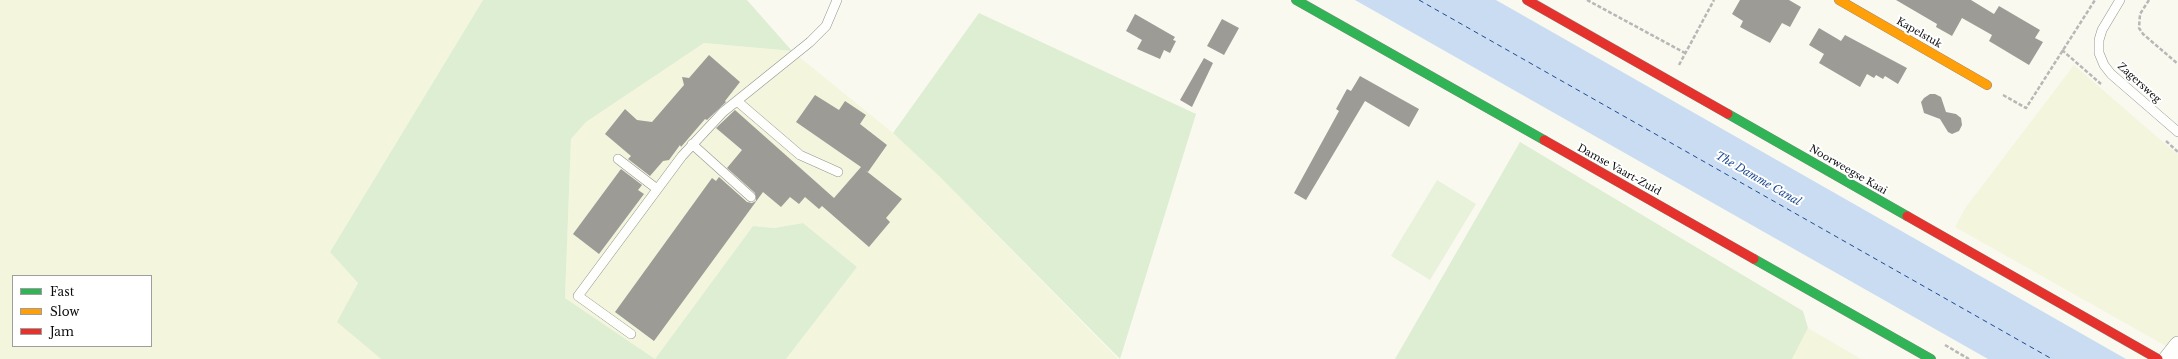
<!DOCTYPE html>
<style>
body{margin:0}
#map{position:relative;width:2178px;height:359px;overflow:hidden;background:#f9f9f0;font-family:"Libre Baskerville",serif}
canvas{display:block}
.legend{position:absolute;left:12px;top:275px;width:140px;height:72px;box-sizing:border-box;background:#fff;border:1px solid #9e9e9e;margin:0;padding:5px 7px;list-style:none;font-size:12px;color:#0c0c0c}
.legend li{display:flex;align-items:center;gap:8px;height:20px}
.legend b{width:20px;border:1px solid #9e9e9e}
</style>
<div id="map">
<canvas width="2178" height="359"></canvas>
<ul class="legend">
<li><b style="height:5px;background:#30b455"></b>Fast</li>
<li><b style="height:5px;background:#ff9f0a"></b>Slow</li>
<li><b style="height:5px;background:#e5322d"></b>Jam</li>
</ul>
</div>
<script>
const c = document.querySelector('canvas').getContext('2d');
c.lineJoin = 'round';
function fillPath(path, color) { c.fillStyle = color; c.fill(path, 'evenodd'); }
const poly = rows => new Path2D(rows.map(r => 'M' + r).join(''));
function stroke(path, color, width, dash) { c.strokeStyle = color; c.lineWidth = width; c.lineCap = dash ? 'butt' : 'round'; c.setLineDash(dash || []); c.stroke(path); }
function label(font, color, halo, rows, align = 'center') {
  c.font = font + ' "Libre Baskerville",serif'; c.lineWidth = 4; c.setLineDash([]); c.textBaseline = 'middle'; c.strokeStyle = halo; c.fillStyle = color; for (const [text, x, y, turn = 0] of rows) {
    c.save(); c.translate(x, y); c.rotate((+turn || 0) * Math.PI / 180); c.textAlign = isNaN(turn) ? turn : align; if (halo) c.strokeText(text, 0, 0); c.fillText(text, 0, 0); c.restore();
  }
}
fillPath(poly([
 [0,0,483,0,330,252,358,283,338,322,381,359,0,359],
 [13,276,151,276,151,346,13,346],
 [704,43,792,51,893,133,938,175,1118,359,786,359,857,267,803,223,774,228,753,226,655,359,565,298,571,139,586,122],
 [2074,65,2178,155,2178,345,2173,350,1955,227,1966,207],
 [1808,328,1861,359,1792,359]
]), '#f3f5dd');
fillPath(poly([
 [483,0,747,0,792,51,704,43,586,122,571,139,565,298,655,359,753,226,774,228,803,223,857,267,786,359,381,359,337,322,358,283,330,252],
 [979,13,1196,114,1120,359,938,175,893,133],
 [1520,142,1803,311,1808,328,1792,359,1395,359]
]), '#deeed2');
fillPath(poly([
 [1437,180,1476,204,1430,280,1391,256]
]), '#e8f2db');
fillPath(poly([
 [1355,0,1496,0,2126,359,1988,359]
]), '#c9dcf1');
stroke(poly([
 [1419,0,2052,359]
]), '#204c92', 1, [5, 4]);
fillPath(poly([
 [1740,0,1789,0,1801,7,1790,27,1782,23,1770,43,1740,27,1743,21,1732,14],
 [1896,0,1971,0,1994,14,1999,6,2040,30,2035,38,2043,42,2029,65,1989,41,1992,35,1962,18,1952,36,1936,27,1937,24],
 [1135,14,1175,37,1173,40,1176,41,1170,53,1164,50,1160,59,1137,49,1142,40,1126,31],
 [1222,19,1239,28,1224,55,1207,46],
 [1819,28,1841,41,1845,35,1907,68,1898,84,1885,76,1883,79,1876,75,1874,78,1867,74,1860,87,1819,63,1824,54,1809,45],
 [709,55,740,82,725,101,726,102,707,120,705,119,681,147,680,145,669,160,663,161,650,176,628,159,631,156,605,134,625,109,637,120,652,122,684,85,682,77,689,78],
 [1204,58,1213,63,1192,107,1180,100],
 [1360,76,1419,109,1409,127,1365,101,1306,200,1294,193,1339,111,1336,109,1347,89,1351,91],
 [1930,94,1935,94,1941,97,1946,112,1956,114,1961,118,1962,125,1959,131,1952,134,1948,132,1940,119,1924,113,1921,102,1924,98],
 [815,95,839,110,845,101,866,115,860,124,887,145,868,172,865,170,902,199,886,218,890,222,869,247,822,206,819,209,805,197,799,204,790,197,781,207,763,192,654,341,615,312,712,178,716,181,719,177,747,202,752,203,756,201,755,193,727,168,742,150,716,128,735,110,834,198,861,167,796,122],
 [621,169,642,185,638,190,644,194,599,254,573,234]
]), '#9c9b96');
const lane = poly([
 [2120,0,2102,30,2099,40,2099,53,2104,65,2111,74,2178,132],
 [737,101,800,155,838,172],
 [692,144,751,197],
 [618,159,657,189],
 [631,334,578,296,682,156,723,112,810,42,826,26,837,0]
]);
const street = poly([
 [2167,359,2178,345]
]);
const fast = poly([
 [1296,0,1544,140],
 [1728,114,1907,216],
 [1754,259,1931,359]
]);
const slow = poly([
 [1839,0,1987,85]
]);
const jam = poly([
 [1527,0,1728,114],
 [1544,140,1754,259],
 [1907,216,2158,359]
]);
stroke(lane, '#93938f', 10);
stroke(street, '#93938f', 18);
stroke(fast, '#898985', 10);
stroke(slow, '#898985', 10);
stroke(jam, '#898985', 10);
stroke(poly([
 [1587,0,1685,53],
 [2149,0,2140,14,2139,28,2143,34,2178,64],
 [2062,50,2101,84],
 [1679,65,1714,0],
 [2003,95,2026,108,2095,0],
 [2166,141,2178,152],
 [1945,345,1969,359]
]), '#b7b7b5', 2.5, [4, 2]);
stroke(lane, '#fefefd', 9);
stroke(street, '#fefefd', 17);
stroke(fast, '#30b455', 9);
stroke(slow, '#ff9f0a', 9);
stroke(jam, '#e5322d', 9);
label('10px', '#0c0c0c', '#fff', [
 ["Kapelstuk",1919,33,30],
 ["Zagersweg",2139,83,42],
 ["Damse Vaart-Zuid",1619,170,29],
 ["Noorweegse Kaai",1848,170,30]
]);
label('italic 11px', '#204c92', '#fff', [
 ["The Damme Canal",1758,179,30]
]);
</script>
